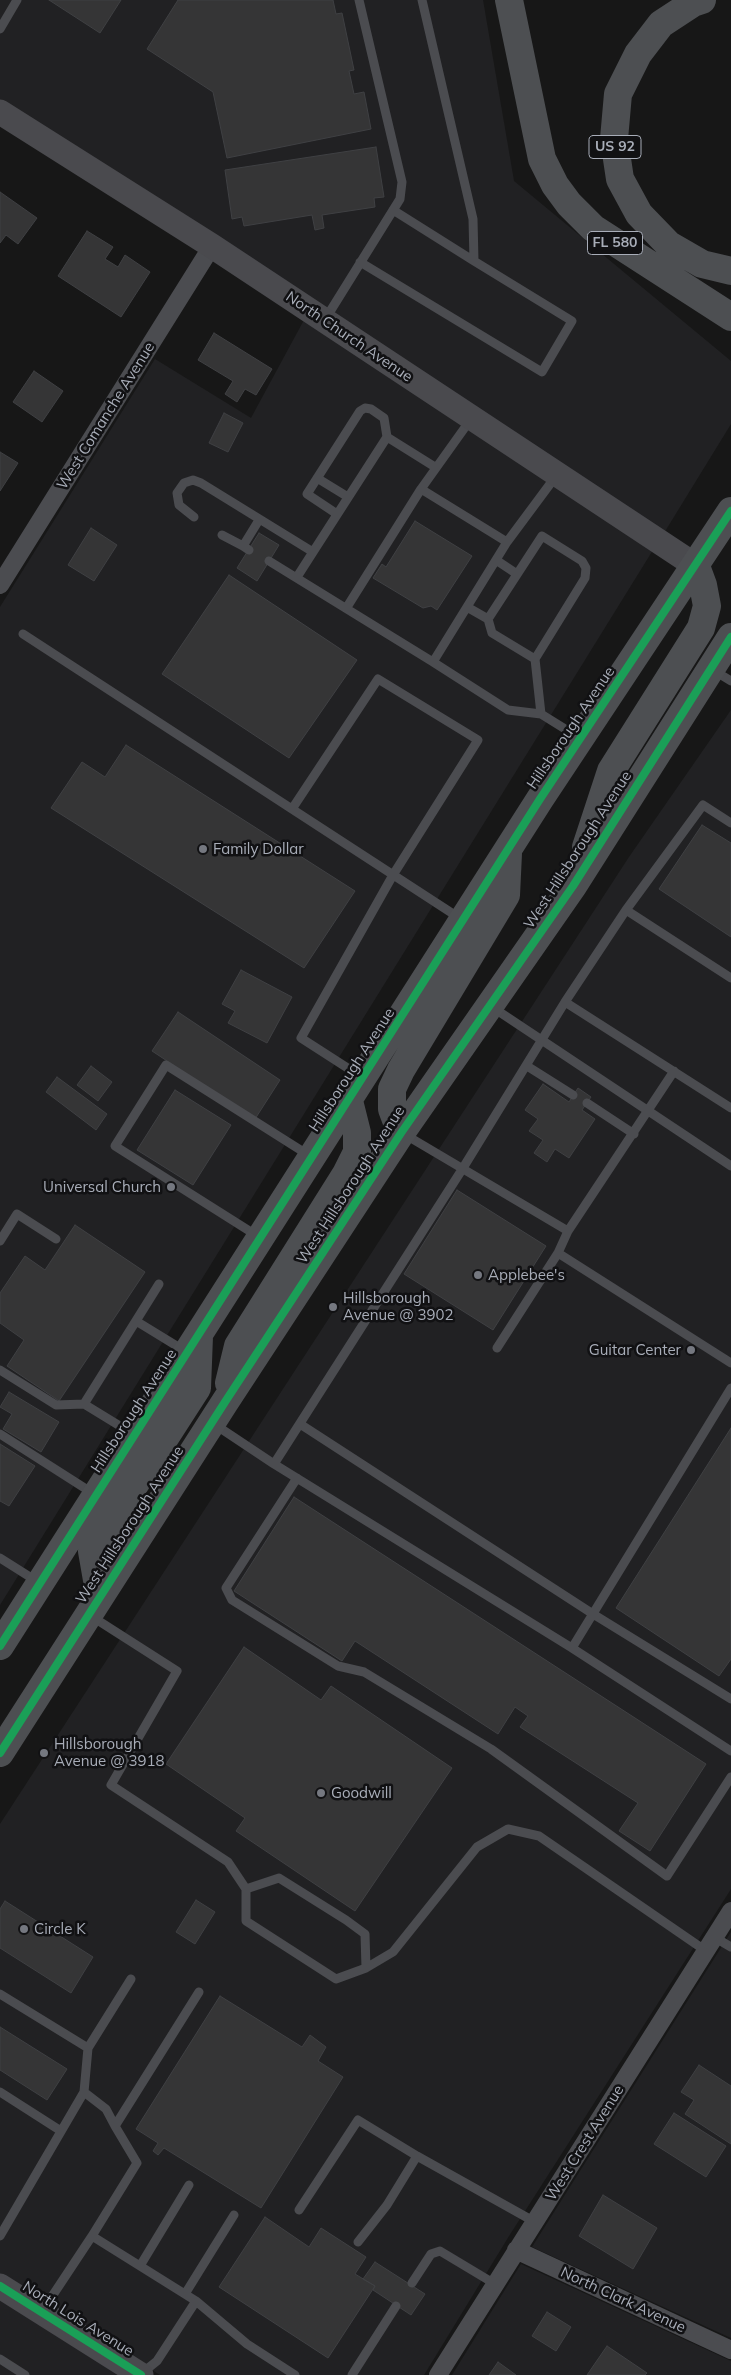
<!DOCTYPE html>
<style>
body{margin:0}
canvas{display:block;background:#171717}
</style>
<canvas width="731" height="2375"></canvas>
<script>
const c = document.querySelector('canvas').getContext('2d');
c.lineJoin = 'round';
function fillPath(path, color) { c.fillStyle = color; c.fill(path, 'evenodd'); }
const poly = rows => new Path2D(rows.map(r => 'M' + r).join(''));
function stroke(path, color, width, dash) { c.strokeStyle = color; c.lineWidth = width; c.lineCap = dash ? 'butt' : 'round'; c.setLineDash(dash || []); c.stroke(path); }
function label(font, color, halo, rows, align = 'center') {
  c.font = font + ' Mulish,sans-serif'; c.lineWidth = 5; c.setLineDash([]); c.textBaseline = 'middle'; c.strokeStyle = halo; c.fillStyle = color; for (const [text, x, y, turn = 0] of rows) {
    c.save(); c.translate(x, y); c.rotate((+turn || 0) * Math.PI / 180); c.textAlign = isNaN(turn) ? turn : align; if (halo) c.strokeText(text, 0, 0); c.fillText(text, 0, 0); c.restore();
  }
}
fillPath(poly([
 [0,0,483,0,514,181,731,361,731,424,664,533,0,100],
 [304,320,653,550,0,1605,0,607,155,359,251,418],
 [731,710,731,1889,509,2236,424,2375,160,2375,0,2274,0,1824,629,857],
 [731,1932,731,2338,532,2247],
 [521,2264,731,2361,731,2375,452,2375],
 [0,2298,122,2375,0,2375]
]), '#212123');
const building = poly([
 [49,0,121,0,100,33,49,0],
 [178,0,333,0,336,14,342,13,354,70,349,71,354,94,364,92,371,129,227,158,213,92,147,49,178,0],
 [376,147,384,197,374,198,375,207,322,215,324,228,315,230,312,215,244,226,242,217,232,219,225,170,376,147],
 [0,192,37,218,18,244,6,235,0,243,0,192],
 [87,231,113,247,105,259,118,267,125,255,150,272,121,317,58,276,87,231],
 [214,333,272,369,256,395,245,389,237,402,225,394,233,381,198,360,214,333],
 [34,371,63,391,42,422,13,402,34,371],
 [224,413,243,423,228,452,209,443,224,413],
 [0,452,18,463,0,491,0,452],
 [415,521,472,556,437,610,431,606,423,608,373,578,382,564,386,567,415,521],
 [91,528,117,545,94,581,68,565,91,528],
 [259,533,279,545,257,581,237,568,259,533],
 [229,575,357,660,289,758,162,674,229,575],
 [126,745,355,891,304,968,51,808,82,762,105,777,126,745],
 [702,825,731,843,731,937,659,889,702,825],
 [241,970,292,997,267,1043,228,1023,235,1011,222,1004,241,970],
 [178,1012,280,1080,255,1119,152,1051,178,1012],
 [91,1066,112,1082,98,1101,77,1085,91,1066],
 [57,1077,107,1114,96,1130,46,1092,57,1077],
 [543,1084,569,1102,578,1088,591,1097,582,1110,595,1119,569,1158,555,1149,547,1162,534,1153,543,1140,529,1131,538,1119,525,1110,543,1084],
 [175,1090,231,1125,193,1185,137,1150,175,1090],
 [457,1190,546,1246,493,1330,404,1274,457,1190],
 [75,1225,145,1272,59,1401,7,1366,24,1340,0,1323,0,1293,25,1256,45,1270,75,1225],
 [9,1392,59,1422,41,1452,3,1429,12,1414,0,1407,9,1392],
 [731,1428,731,1659,719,1676,616,1608,731,1428],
 [0,1444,35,1466,9,1506,0,1501,0,1444],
 [294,1497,706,1764,650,1851,619,1831,638,1803,520,1727,528,1716,515,1707,498,1734,355,1641,342,1661,234,1591,294,1497],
 [244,1647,321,1700,331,1686,452,1768,355,1911,236,1831,245,1818,166,1764,244,1647],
 [196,1900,215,1912,195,1944,176,1932,196,1900],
 [5,1901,93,1957,71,1993,0,1948,0,1909,5,1901],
 [220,1996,302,2047,310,2035,326,2047,318,2061,343,2077,261,2208,164,2148,158,2155,153,2151,158,2143,136,2129,220,1996],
 [0,2027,67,2069,47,2100,0,2070,0,2027],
 [699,2065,731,2086,731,2144,685,2114,694,2100,681,2092,699,2065],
 [674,2113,726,2146,706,2177,654,2144,674,2113],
 [603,2195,657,2228,633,2269,579,2236,603,2195],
 [265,2217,309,2247,321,2228,366,2257,355,2274,375,2286,328,2358,219,2287,265,2217],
 [375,2262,425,2294,411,2315,373,2290,375,2286,363,2279,375,2262],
 [547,2312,571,2327,556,2351,532,2336,547,2312],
 [607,2346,647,2373,645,2375,587,2375,607,2346],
 [498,2362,516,2375,489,2375,498,2362]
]);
fillPath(building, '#353536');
stroke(building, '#3f4043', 1);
stroke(poly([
 [0,29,17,0],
 [393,210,474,261],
 [360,262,542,372,572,321,474,261,473,219,422,0],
 [326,318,400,199,402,182,359,0],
 [471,419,421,489,507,542,433,662,508,710,541,714,578,737],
 [317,478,348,497],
 [337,514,307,494,360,411,365,408,371,409,384,418,387,437],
 [194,517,179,505,177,493,184,483,193,480,201,483,313,552,387,437,435,467],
 [222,535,243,546],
 [507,542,556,476],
 [249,550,243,546,259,520],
 [496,560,517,574],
 [269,561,433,662],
 [297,577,313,552],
 [347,607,421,489],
 [467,607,488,619,492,633,535,659,585,578,586,568,582,561,542,536,488,619],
 [23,634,461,919],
 [535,659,541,714],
 [713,670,731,681],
 [292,809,378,679,478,740,393,875,301,1038,360,1076],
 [626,910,703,805,731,823],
 [731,978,626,910,565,1002,731,1108],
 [492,1007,731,1166],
 [527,1066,573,1095],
 [587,1103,634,1134],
 [404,1134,568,1231,558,1253,731,1363],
 [568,1231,674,1071],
 [259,1237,115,1146,166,1065,310,1156],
 [0,1241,17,1214,56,1239],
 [136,1321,185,1351],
 [497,1348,558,1253],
 [0,1370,56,1405,84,1404,133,1434],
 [84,1404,159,1284],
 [214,1424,274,1464,572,1648,731,1388],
 [300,1424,593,1614,731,1699],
 [0,1434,94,1494],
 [274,1464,463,1168,565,1002],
 [297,1478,226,1588,232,1600,338,1666,364,1672,491,1749,667,1876,731,1777],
 [0,1558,38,1582],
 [91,1616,177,1671,111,1785,228,1862,246,1889,246,1921,336,1979,366,1968,393,1952,477,1847,508,1829,539,1836,706,1951],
 [572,1648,731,1751],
 [246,1889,279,1878,346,1920,365,1934,366,1968],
 [714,1937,731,1947],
 [0,1994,88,2048],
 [0,2092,61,2131],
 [84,2092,106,2109,115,2126],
 [299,2210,358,2120,417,2156,535,2222],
 [0,2236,84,2092,88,2048,131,1979],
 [92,2236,137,2163,115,2126,199,1992],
 [358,2242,387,2205,417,2156],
 [140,2266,189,2185],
 [412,2283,431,2254,440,2251,495,2284],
 [185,2294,234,2215],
 [196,2301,247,2344,295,2375],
 [43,2310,92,2236,196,2301,157,2361,142,2373],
 [0,2359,25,2375],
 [352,2375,396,2306]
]), '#4b4c50', 9);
stroke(poly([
 [0,585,212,246],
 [516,2250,731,2350],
 [438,2375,731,1911]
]), '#4b4c50', 18);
stroke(poly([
 [0,112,212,246,696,566],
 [0,2286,141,2375]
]), '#4a4a4e', 25);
stroke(poly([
 [509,0,542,159,555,185,569,204,593,228,731,317],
 [702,0,693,3,661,24,638,54,618,94,614,139,620,179,639,214,669,245,702,264,731,271],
 [586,847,611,771,701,628,707,606,703,585,696,566],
 [401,1133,392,1109,392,1089,401,1070,506,895,508,853],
 [229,1383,238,1346,346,1174,357,1152,357,1133,349,1101],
 [100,1597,92,1551,197,1388,199,1336],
 [0,1646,540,799,731,511],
 [0,1753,225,1402,401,1133,573,886,731,637]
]), '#4d4f52', 28);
stroke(poly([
 [0,1646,540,799,731,511],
 [0,1753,225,1402,401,1133,573,886,731,637],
 [0,2286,141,2375]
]), '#1a9f57', 8);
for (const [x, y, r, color] of [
 [203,849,5,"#757880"],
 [171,1187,5,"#757880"],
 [478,1275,5,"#757880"],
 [333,1307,5,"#757880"],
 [691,1350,5,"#757880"],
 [44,1753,5,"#757880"],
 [321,1793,5,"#757880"],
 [24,1929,5,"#757880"]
]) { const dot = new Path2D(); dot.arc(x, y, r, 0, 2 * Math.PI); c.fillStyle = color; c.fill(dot); stroke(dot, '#111113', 2); }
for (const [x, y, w] of [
 [615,147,52],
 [615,243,55]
]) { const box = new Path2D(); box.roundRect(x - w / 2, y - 11.5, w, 23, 4); c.fillStyle = '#111113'; c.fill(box); stroke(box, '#a8adb8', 1); }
label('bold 14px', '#a8adb8', null, [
 ["US 92",615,147],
 ["FL 580",615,243]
]);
label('15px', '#a8adb8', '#111113', [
 ["North Church Avenue",349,337,34],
 ["West Comanche Avenue",106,416,-58],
 ["Hillsborough Avenue",571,728,-56],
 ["West Hillsborough Avenue",578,850,-57],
 ["Hillsborough Avenue",352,1070,-57],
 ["West Hillsborough Avenue",351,1185,-57],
 ["Hillsborough Avenue",134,1411,-57],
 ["West Hillsborough Avenue",130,1525,-57],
 ["West Crest Avenue",585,2143,-58],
 ["North Clark Avenue",623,2300,25],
 ["North Lois Avenue",78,2319,32]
]);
label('15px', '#a8adb8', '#111113', [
 ["Family Dollar",213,849],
 ["Universal Church",161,1187,"right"],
 ["Applebee's",488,1275],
 ["Hillsborough",343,1298],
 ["Avenue @ 3902",343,1315],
 ["Guitar Center",681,1350,"right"],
 ["Hillsborough",54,1744],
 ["Avenue @ 3918",54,1761],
 ["Goodwill",331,1793],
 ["Circle K",34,1929]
], 'left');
</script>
